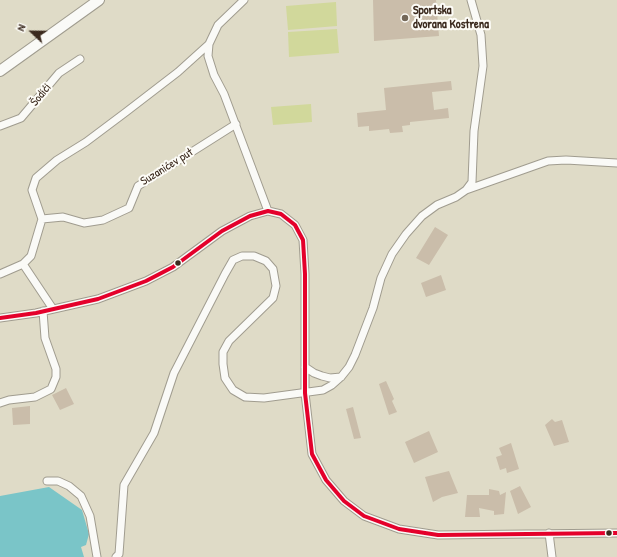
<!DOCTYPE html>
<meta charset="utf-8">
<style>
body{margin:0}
#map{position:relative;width:617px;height:557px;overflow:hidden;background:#dfdbc7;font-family:"Patrick Hand",sans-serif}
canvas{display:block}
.north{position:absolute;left:12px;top:12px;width:40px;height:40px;-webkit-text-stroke:3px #fdfcf7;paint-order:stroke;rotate:292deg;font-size:11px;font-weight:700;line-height:16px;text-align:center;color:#3b2a1e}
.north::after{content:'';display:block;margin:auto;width:14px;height:18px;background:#3b2a1e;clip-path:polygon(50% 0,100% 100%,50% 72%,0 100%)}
</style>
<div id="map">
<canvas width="617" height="557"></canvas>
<div class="north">N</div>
</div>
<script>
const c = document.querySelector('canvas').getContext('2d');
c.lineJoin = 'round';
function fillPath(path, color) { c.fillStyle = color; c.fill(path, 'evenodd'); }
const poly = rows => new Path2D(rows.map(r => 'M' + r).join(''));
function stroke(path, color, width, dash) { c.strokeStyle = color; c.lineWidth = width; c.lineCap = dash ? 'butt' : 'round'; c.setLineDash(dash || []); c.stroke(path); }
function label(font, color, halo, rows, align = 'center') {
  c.font = font + ' "Patrick Hand",sans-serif'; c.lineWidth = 4; c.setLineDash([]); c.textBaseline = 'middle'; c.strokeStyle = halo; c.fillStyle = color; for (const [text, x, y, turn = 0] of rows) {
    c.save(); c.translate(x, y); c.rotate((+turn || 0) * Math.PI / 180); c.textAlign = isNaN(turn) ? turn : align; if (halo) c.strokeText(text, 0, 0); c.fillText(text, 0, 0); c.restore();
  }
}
fillPath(poly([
 [336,2,337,26,288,30,286,6],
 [337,29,339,53,289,57,288,32],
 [311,104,312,122,273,125,271,107]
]), '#d1d89b');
fillPath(poly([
 [49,487,82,510,89,534,86,545,81,547,84,557,0,557,0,496]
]), '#7ac5c8');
fillPath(poly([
 [373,0,436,0,439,36,374,41],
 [451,81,452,90,432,92,434,110,448,108,449,118,410,122,410,125,402,126,403,132,390,133,389,129,369,131,369,126,358,127,357,113,386,110,384,88],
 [435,227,448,235,429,265,416,258],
 [441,275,446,290,426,297,421,283],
 [386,381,394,399,392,401,397,412,389,415,379,384],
 [66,388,74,404,60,410,52,395],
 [30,406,30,424,13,425,12,408],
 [353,407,361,438,354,439,346,409],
 [552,419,555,422,562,420,569,442,554,446,545,425],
 [429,431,438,452,414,463,405,442],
 [511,443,519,469,507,473,506,468,500,470,496,457,502,455,499,448],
 [449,471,458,493,442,497,433,502,425,477],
 [520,486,531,507,518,514,510,491],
 [489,489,499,491,500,495,506,492,504,514,494,515,494,511,479,508,480,517,465,517,467,495,489,495]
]), '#cabdaa');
const street = poly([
 [244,0,218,25,209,44,208,56,214,75,224,94,268,211],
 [0,126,21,118,59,73,80,59],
 [466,190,548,161,566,160,617,163],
 [42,219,32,190,36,178,57,160,86,142,126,112,178,72,209,44],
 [23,264,53,309],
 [0,274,23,264,31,256,42,219,63,217,84,223,103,220,129,208,138,186,236,124],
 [0,318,36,313,98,299,146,281,173,267,222,231,250,216,268,211,281,214,295,225,303,240,305,274,305,393,312,454,326,480,344,501,364,516,399,529,438,535,617,533],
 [305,367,314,373,322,376,330,378,341,377],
 [0,403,9,400,35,397,51,389,56,377,56,369,45,338,43,311],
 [47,481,58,481,69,486,81,496,90,516,97,557],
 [549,533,552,557],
 [116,557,119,554,124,485,154,433,174,373,225,274,233,260,242,256,254,256,266,261,273,269,276,286,273,298,229,341,223,352,223,364,225,378,233,390,245,397,264,398,323,390,332,385,341,377,349,367,355,355,373,308,381,278,392,254,406,234,422,216,437,205,456,197,466,190,472,182,474,131,483,66,481,35,471,0]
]);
const primary = poly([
 [0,71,99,0]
]);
stroke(street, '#a09c8f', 9);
stroke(primary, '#a09c8f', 12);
stroke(street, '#fafaf7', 7);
stroke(primary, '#fafaf7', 10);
stroke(poly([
 [0,318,36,313,98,299,146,281,173,267,222,231,250,216,268,211,281,214,295,225,303,240,305,274,305,393,312,454,326,480,344,501,364,516,399,529,438,535,617,533]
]), '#e4002b', 4);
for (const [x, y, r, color] of [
 [405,18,4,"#746859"],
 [178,263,3.5,"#3b2a1e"],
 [609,533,3.5,"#3b2a1e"]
]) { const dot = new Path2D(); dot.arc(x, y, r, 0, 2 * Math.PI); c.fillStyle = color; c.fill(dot); stroke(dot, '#fdfcf7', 1.5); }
label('bold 12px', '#3b2a1e', '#fdfcf7', [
 ["Sportska",413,11],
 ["dvorana Kostrena",413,25]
], 'left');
label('12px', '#3b2a1e', '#fdfcf7', [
 ["Šodići",41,95,-50],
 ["Suzanićev put",167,167,-32]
]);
</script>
